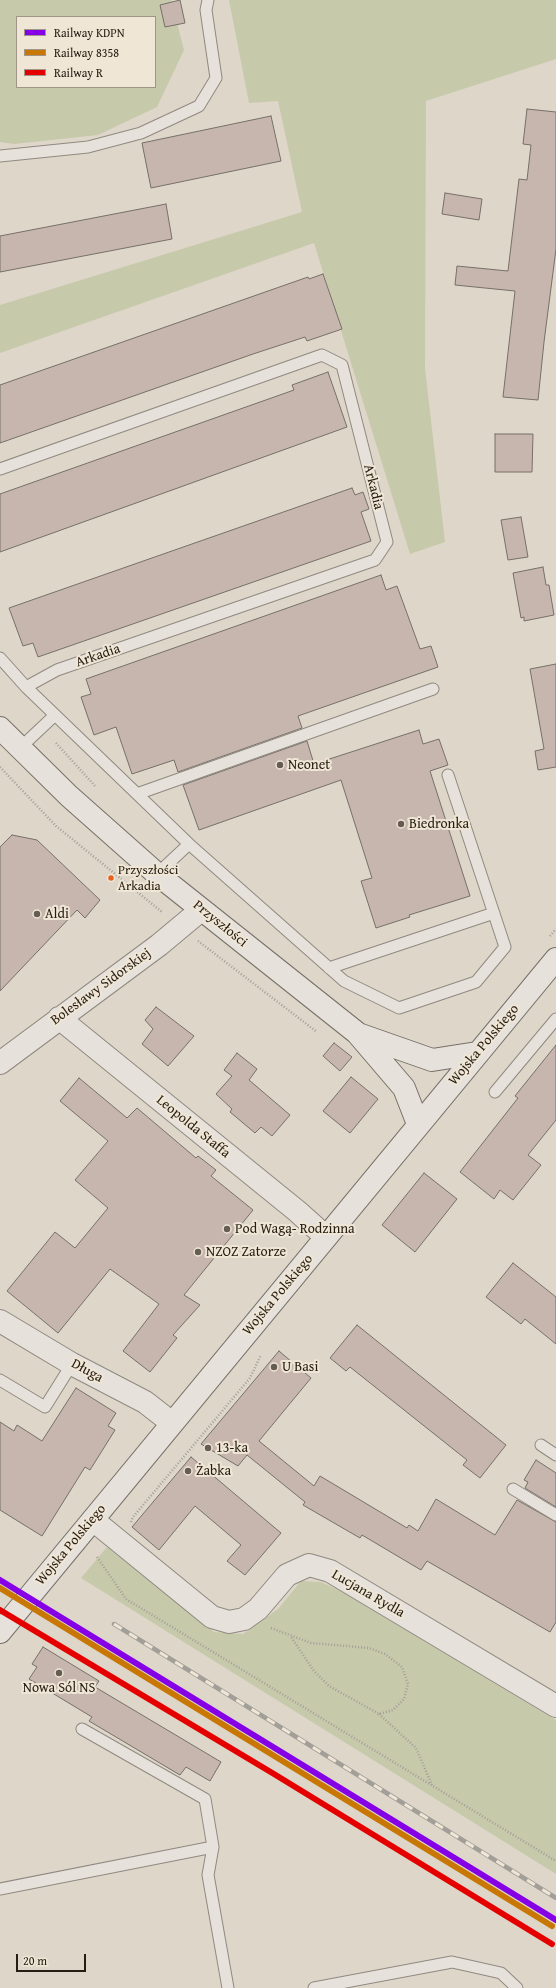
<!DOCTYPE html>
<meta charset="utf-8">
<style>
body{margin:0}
#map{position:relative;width:556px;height:1988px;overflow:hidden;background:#ded6c9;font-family:"Gentium Book Plus",serif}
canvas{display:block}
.legend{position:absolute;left:16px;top:16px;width:140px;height:72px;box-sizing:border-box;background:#efe6d6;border:1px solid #9f9588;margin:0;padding:5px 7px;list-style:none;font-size:12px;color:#261c12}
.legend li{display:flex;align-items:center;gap:8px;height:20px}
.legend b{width:20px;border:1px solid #9f9588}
.scale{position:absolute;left:16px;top:1954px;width:70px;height:18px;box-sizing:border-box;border:2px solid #261c12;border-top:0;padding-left:5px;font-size:12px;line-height:14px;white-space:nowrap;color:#261c12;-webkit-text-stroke:3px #efe6d6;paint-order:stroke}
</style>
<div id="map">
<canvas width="556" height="1988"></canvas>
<ul class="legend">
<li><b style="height:5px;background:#8500e5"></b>Railway KDPN</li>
<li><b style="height:5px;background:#c97704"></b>Railway 8358</li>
<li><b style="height:5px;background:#e50000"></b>Railway R</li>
</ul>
<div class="scale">20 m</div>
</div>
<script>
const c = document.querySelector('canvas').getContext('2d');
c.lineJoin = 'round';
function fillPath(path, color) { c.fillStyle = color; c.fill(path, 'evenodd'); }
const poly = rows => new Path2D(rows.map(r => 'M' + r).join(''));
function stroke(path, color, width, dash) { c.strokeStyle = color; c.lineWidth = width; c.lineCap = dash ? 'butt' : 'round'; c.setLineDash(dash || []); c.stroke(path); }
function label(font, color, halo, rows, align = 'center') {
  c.font = font + ' "Gentium Book Plus",serif'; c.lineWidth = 4; c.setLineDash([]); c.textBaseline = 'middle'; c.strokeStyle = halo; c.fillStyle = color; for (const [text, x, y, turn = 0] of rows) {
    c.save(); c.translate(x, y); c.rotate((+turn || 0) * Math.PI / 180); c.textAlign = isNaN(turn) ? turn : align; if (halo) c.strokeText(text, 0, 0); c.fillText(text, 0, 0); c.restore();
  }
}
fillPath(poly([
 [0,0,171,0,184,50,157,107,98,135,14,144,0,142],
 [17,17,155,17,155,87,17,87],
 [229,0,556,0,556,59,426,101,425,368,445,542,410,554,314,243,0,353,0,305,302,212,278,101,249,103],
 [107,1547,214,1632,243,1634,278,1609,301,1581,321,1582,341,1591,556,1720,556,1874,81,1578]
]), '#c7c9ab');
const building = poly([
 [180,0,185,23,165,27,160,5,180,0],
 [527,109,556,112,556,249,544,342,538,400,503,397,515,291,455,285,457,266,508,271,519,179,527,180,531,145,523,144,527,109],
 [271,116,281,161,151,188,142,143,271,116],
 [445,193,482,199,479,220,442,214,445,193],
 [166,204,172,239,0,272,0,236,166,204],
 [323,274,342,329,307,341,305,337,253,354,0,443,0,385,308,277,309,279,323,274],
 [328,372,347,427,0,552,0,494,294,390,292,385,328,372],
 [495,434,533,434,532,472,495,472,495,434],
 [352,488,355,495,363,492,369,509,361,512,371,541,38,657,33,643,23,646,9,608,352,488],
 [521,517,528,557,508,560,501,520,521,517],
 [543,567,546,585,549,585,554,615,524,621,524,617,521,618,513,573,543,567],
 [381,575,386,590,397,586,420,649,431,646,438,667,298,716,302,728,178,772,174,760,132,774,116,727,94,735,81,697,91,694,86,679,381,575],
 [556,664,556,767,538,770,535,751,544,749,530,669,556,664],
 [419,730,423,744,439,739,448,765,430,771,470,896,409,915,410,917,376,928,361,881,372,878,341,780,199,830,183,785,307,741,314,764,419,730],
 [12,835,37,840,100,900,85,918,77,910,0,991,0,847,12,835],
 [156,1007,194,1036,168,1066,142,1044,153,1029,145,1020,156,1007],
 [334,1043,352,1057,340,1071,323,1056,334,1043],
 [556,1045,556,1120,528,1155,541,1165,513,1200,500,1190,494,1199,460,1172,518,1098,515,1096,556,1045],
 [237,1053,257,1069,249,1080,290,1115,272,1136,261,1127,255,1133,230,1112,232,1109,216,1094,232,1076,224,1070,237,1053],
 [351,1077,378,1099,350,1133,323,1111,351,1077],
 [79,1078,127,1118,137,1108,196,1158,198,1156,216,1170,211,1176,253,1210,184,1295,200,1305,173,1335,177,1338,150,1372,123,1351,159,1304,110,1269,58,1333,7,1291,55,1232,75,1248,108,1208,75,1180,108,1141,60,1101,79,1078],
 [424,1173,457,1199,415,1252,382,1225,424,1173],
 [513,1263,556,1297,556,1344,525,1319,521,1324,486,1297,513,1263],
 [357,1325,506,1445,480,1478,463,1465,467,1460,350,1367,346,1371,330,1358,357,1325],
 [279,1351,311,1378,259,1441,314,1486,320,1476,407,1528,409,1525,418,1531,436,1499,495,1535,517,1500,556,1522,556,1622,550,1632,427,1561,421,1570,362,1535,360,1538,303,1505,305,1502,247,1455,238,1466,201,1444,279,1351],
 [76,1388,116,1413,108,1426,115,1430,90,1470,85,1467,42,1536,0,1510,0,1422,14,1431,17,1425,42,1441,76,1388],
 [191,1457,281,1533,245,1575,227,1561,241,1545,195,1506,159,1550,132,1527,191,1457],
 [536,1460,556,1473,556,1507,525,1488,528,1482,524,1480,536,1460],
 [43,1647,99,1681,95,1687,221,1762,210,1781,186,1767,180,1775,89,1721,92,1717,29,1679,37,1667,32,1664,43,1647]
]);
fillPath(building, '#c7b6ae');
stroke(building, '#767068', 1);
const lane = poly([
 [0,156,88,147,141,133,199,106,216,78,206,10,208,0],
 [0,469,322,355,342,365,387,542,375,560,57,670,26,687,0,658],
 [26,687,189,844,157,874],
 [20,748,55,715],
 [137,794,433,689],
 [189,844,344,981,399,1008,476,982,505,947,448,775],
 [329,968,494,913],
 [495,1092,556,1019],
 [0,1380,45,1407,72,1364],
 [541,1445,556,1455],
 [513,1489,556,1515],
 [213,1847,208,1875,228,1988],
 [0,1889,213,1847,205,1799,82,1729],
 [314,1988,452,1962,501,1973,517,1988]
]);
const street = poly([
 [59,1018,297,1211,326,1237],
 [0,1063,159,945,201,910],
 [0,1321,72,1364,145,1402,172,1423],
 [93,1520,212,1617,229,1622,244,1619,258,1609,287,1575,309,1565,330,1571,556,1706]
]);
const secondary = poly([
 [0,728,69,796,157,874,357,1033,404,1088,418,1124],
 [358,1034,432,1060,477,1053],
 [0,1632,556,959]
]);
stroke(lane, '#8f8981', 13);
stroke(street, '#8f8981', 24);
stroke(secondary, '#767068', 24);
stroke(poly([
 [56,743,95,786],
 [0,767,56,826,162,912],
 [550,936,556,929],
 [198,941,317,1032],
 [131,1522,133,1517,250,1378,261,1355],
 [97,1557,126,1599,556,1861],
 [271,1628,311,1643,369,1648,385,1654,402,1667,408,1684,404,1699,393,1710,379,1714,329,1686,314,1671,291,1637],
 [379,1714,416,1748,432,1785]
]), '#a29e98', 2.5, [1, 2]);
stroke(lane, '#e6e2db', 11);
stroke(street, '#e6e2db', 22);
stroke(secondary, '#e6e2db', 22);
const rail = poly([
 [114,1624,556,1898]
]);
stroke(rail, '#a29e98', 4.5);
stroke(rail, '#efe6d6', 3, [9]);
stroke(poly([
 [0,1580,556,1920]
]), '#8500e5', 6);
stroke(poly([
 [0,1588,552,1926]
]), '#c97704', 6);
stroke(poly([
 [0,1610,274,1774,552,1944]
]), '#e50000', 6);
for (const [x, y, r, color] of [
 [280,765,4,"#665d52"],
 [401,824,4,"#665d52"],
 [111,878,3.5,"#e86121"],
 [37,914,4,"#665d52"],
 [227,1229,4,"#665d52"],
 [198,1252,4,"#665d52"],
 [274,1367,4,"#665d52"],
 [208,1448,4,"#665d52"],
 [188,1471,4,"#665d52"],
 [59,1673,4,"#665d52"]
]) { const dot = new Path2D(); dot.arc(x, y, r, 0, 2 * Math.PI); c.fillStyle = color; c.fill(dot); stroke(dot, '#efe6d6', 1.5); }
label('13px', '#261c12', '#efe6d6', [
 ["Przyszłości",118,871],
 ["Arkadia",118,887]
], 'left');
label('14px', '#261c12', '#efe6d6', [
 ["Arkadia",373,487,76],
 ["Arkadia",98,656,-19],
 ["Przyszłości",220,924,39],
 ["Bolesławy Sidorskiej",101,987,-36],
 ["Wojska Polskiego",484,1045,-50],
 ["Leopolda Staffa",193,1127,39],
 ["Wojska Polskiego",278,1295,-50],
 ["Długa",87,1371,29],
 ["Wojska Polskiego",71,1545,-50],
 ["Lucjana Rydla",368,1594,30]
]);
label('14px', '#261c12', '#efe6d6', [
 ["Neonet",288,765],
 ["Biedronka",409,824],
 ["Aldi",45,914],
 ["Pod Wagą- Rodzinna",235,1229],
 ["NZOZ Zatorze",206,1252],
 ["U Basi",282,1367],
 ["13-ka",216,1448],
 ["Żabka",196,1471],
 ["Nowa Sól NS",59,1688,"center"]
], 'left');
</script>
